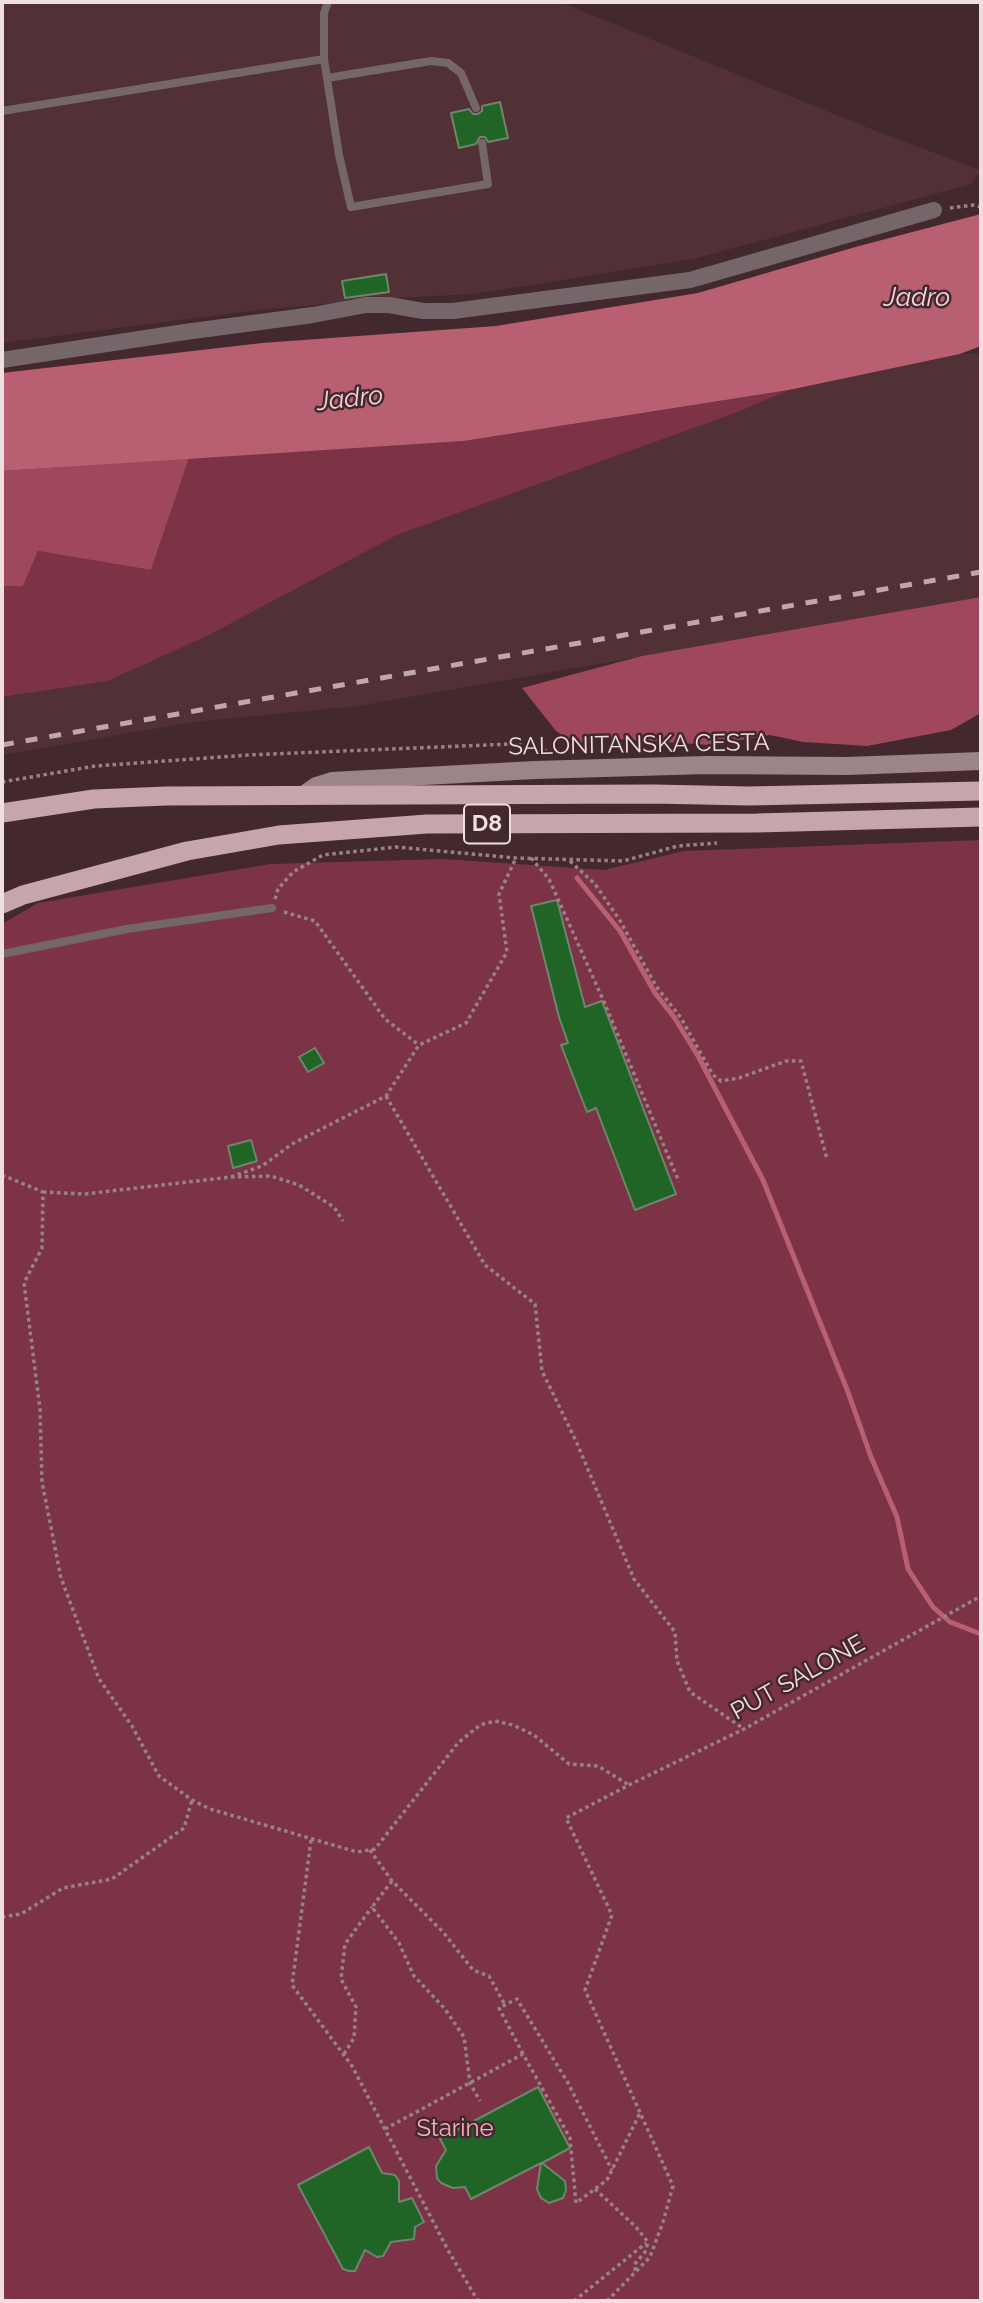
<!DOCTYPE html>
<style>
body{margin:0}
#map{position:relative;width:983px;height:2303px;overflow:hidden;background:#43282d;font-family:Raleway,sans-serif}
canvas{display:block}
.frame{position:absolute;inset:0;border:4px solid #f1dee1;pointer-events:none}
</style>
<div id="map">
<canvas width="983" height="2303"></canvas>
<div class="frame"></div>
</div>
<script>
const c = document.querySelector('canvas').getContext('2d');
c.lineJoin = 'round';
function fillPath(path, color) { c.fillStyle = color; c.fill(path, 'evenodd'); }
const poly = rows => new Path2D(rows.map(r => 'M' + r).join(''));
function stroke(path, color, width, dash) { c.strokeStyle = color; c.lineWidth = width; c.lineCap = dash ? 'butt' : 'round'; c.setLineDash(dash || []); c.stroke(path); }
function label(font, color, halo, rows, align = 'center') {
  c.font = font + ' Raleway,sans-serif'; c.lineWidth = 5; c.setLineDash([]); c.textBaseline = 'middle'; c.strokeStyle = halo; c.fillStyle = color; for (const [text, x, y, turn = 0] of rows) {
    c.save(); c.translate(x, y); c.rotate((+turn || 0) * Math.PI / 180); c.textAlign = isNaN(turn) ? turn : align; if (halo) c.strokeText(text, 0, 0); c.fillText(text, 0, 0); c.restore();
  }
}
fillPath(poly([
 [2,2,560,2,871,129,980,170,972,184,693,259,475,294,397,298,267,309,2,343],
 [981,353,981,597,358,706,194,722,2,755,2,697,108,681,209,635,397,535,738,412,789,390,960,354]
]), '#513036');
fillPath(poly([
 [789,390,738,412,397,535,209,635,108,681,2,697,2,586,23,586,38,551,151,570,189,458,464,441],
 [981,840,981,2301,2,2301,2,924,38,903,270,864,443,859,604,870,684,851]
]), '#7c3345');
fillPath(poly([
 [189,458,151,570,38,551,23,586,2,586,2,471],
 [981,597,981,713,951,730,867,746,803,742,770,735,710,745,619,739,600,739,579,746,556,731,522,688,642,656]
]), '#9f485c');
fillPath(poly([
 [981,214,981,346,960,354,789,390,464,441,2,471,2,373,262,343,496,326,698,293,859,246]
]), '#b85f72');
stroke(poly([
 [577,878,620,931,655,993,674,1017,698,1056,763,1180,848,1392,871,1457,897,1517,908,1569,933,1607,950,1622,981,1634]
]), '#b85f72', 5);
const building = poly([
 [500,102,508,138,488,142,485,137,480,137,476,144,459,148,451,113,469,109,473,114,478,114,482,111,482,106,500,102],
 [386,274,389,292,345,298,342,281,386,274],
 [557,900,585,1007,602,1001,676,1194,635,1210,596,1108,587,1112,561,1045,568,1043,559,1017,531,906,557,900],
 [315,1048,324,1063,308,1072,299,1057,315,1048],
 [251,1140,257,1161,233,1168,228,1146,251,1140],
 [538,2087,570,2148,542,2163,565,2181,566,2190,563,2198,549,2203,541,2198,537,2189,541,2163,471,2199,465,2187,453,2188,441,2183,437,2178,436,2166,446,2150,440,2139,538,2087],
 [369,2147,382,2173,395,2175,399,2181,399,2202,412,2198,424,2222,415,2227,414,2239,391,2242,383,2256,377,2257,365,2250,355,2271,349,2271,343,2269,298,2185,369,2147]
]);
fillPath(building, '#216526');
stroke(building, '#6f856f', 2);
stroke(poly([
 [950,208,973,205,981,207],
 [2,782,95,766,248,755,510,744,542,747,548,753],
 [531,858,549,879,605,1004,679,1182],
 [570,861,595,884,619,919,656,986,681,1018,713,1075,721,1081,739,1078,786,1061,801,1061,827,1159],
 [275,899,278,889,293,872,323,855,396,847,516,858,623,861,678,846,717,843],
 [284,912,315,921,385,1019,419,1045],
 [386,1096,485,1265,535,1304,542,1371,576,1441,634,1579,675,1632,677,1661,690,1692,744,1729],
 [2,1175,43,1192,42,1248,24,1283,40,1409,42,1482,61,1578,99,1679,132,1726,159,1776,192,1800,210,1809,357,1852,375,1849,458,1743,480,1725,495,1721,513,1725,534,1735,569,1764,598,1766,629,1785],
 [231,1177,262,1166,292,1144,386,1096,419,1045,466,1023,507,952,499,894,516,858],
 [43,1192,85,1194,231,1177,271,1176,299,1185,334,1207,343,1221],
 [311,1840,292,1985,352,2066,449,2252,478,2301],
 [370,1850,392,1881,443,1932,473,1970,489,1976,505,2005],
 [392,1881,372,1907,399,1943,414,1976,445,2009,464,2037,470,2083,480,2101],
 [2,1917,21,1914,63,1888,112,1879,184,1828,192,1800],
 [344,2054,354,2038,356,2007,341,1979,345,1944,372,1907],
 [523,2054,499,2008,517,1999,568,2083,612,2170],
 [385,2129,523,2054,570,2138,576,2203,607,2180,640,2113],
 [595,2189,636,2227,648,2242,645,2252,634,2265,636,2272],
 [574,2301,646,2243],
 [607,2301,650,2257,663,2222,673,2186,585,1990,612,1915,566,1818,629,1785,744,1729,981,1596]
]), '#998286', 3.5, [3.5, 3.5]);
stroke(poly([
 [328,2,324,13,324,59,339,155,351,207,488,184,482,143],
 [327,78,431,61,448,63,461,73,476,108],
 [2,111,324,59],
 [2,954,127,929,272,908]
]), '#756769', 8);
stroke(poly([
 [2,360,185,332,313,315,366,305,389,305,423,311,453,311,690,280,934,210]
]), '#756769', 16);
stroke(poly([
 [302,796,316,786,332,781,535,770,707,765,847,766,981,761]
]), '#9b8588', 18);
stroke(poly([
 [2,813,94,799,166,796,653,794,749,796,981,791],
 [2,904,23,895,187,851,279,835,427,824,757,823,981,817]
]), '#c6a6ab', 19);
stroke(poly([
 [2,745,981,572]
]), '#bea8ac', 5, [12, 12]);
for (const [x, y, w] of [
 [487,824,46]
]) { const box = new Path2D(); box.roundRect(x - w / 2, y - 19.5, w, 39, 5); c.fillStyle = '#43282d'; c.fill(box); stroke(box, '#f1dee1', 2); }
label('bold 23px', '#f1dee1', null, [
 ["D8",487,824]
]);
label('24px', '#f1dee1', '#43282d', [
 ["SALONITANSKA CESTA",639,745,-1],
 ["PUT SALONE",798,1678,-29]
]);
label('24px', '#f7adba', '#43282d', [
 ["Starine",455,2129]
]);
label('italic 26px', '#f0d6da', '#43282d', [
 ["Jadro",917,298],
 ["Jadro",350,399,-6]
]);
</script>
